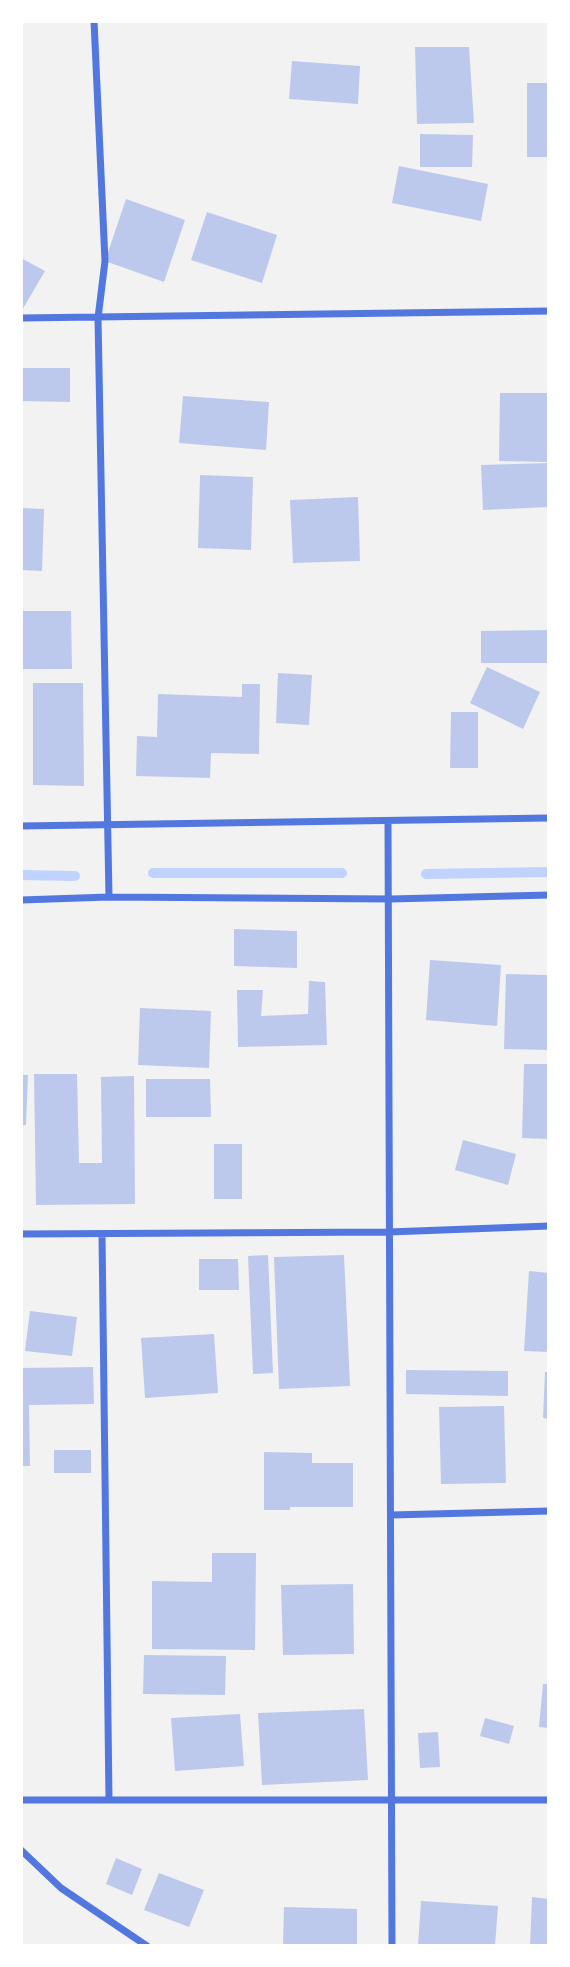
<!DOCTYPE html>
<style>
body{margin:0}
#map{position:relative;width:570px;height:1967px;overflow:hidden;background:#f2f2f2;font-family:"DejaVu Sans",sans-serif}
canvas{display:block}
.frame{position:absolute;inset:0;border:23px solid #fff;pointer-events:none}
</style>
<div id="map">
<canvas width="570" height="1967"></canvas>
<div class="frame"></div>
</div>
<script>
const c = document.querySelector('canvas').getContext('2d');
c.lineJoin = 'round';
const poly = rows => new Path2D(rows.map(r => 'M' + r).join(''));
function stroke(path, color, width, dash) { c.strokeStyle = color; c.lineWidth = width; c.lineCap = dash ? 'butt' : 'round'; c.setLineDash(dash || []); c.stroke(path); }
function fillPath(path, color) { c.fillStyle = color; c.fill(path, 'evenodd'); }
stroke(poly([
 [153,873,342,873],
 [426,874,549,872],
 [21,875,75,876]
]), '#bfd3fe', 10);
fillPath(poly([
 [415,47,469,47,474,123,417,124],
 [292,61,360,66,358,104,289,99],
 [527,83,549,83,549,157,527,157],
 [420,134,473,135,472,167,420,167],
 [399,166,488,184,481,221,392,203],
 [126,199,185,220,164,282,105,261],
 [207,212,277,235,262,283,191,260],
 [21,258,45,271,21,312],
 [21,368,70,368,70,402,21,401],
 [500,393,549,393,549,462,499,461],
 [183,396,269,402,266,450,179,443],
 [549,463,549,507,483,510,481,465],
 [200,475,253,477,251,550,198,548],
 [358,497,360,561,293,563,290,500],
 [21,508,44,509,42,571,21,570],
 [21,611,71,611,72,669,21,669],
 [549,630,549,663,481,663,481,631],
 [487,667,540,692,523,729,470,703],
 [278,673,312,675,309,725,276,723],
 [33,683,83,683,84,786,33,785],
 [242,684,260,684,259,754,211,753,210,778,136,776,137,736,157,737,158,694,242,697],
 [451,712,478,712,478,768,450,768],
 [234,929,297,931,297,968,234,966],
 [430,960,501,965,497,1026,426,1020],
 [506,974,549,975,549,1050,504,1049],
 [309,981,325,982,327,1045,238,1047,237,990,263,990,261,1016,308,1014],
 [140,1008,211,1011,209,1068,138,1065],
 [524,1064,549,1064,549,1139,522,1138],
 [34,1074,77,1074,79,1163,102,1163,101,1077,134,1076,135,1204,36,1205],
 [21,1075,28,1075,26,1125,21,1125],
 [146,1079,210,1079,211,1117,146,1117],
 [463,1140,516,1154,508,1185,455,1170],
 [214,1144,242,1144,242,1199,214,1199],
 [268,1255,273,1373,253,1374,248,1256],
 [344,1255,350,1386,279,1389,274,1257],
 [199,1259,238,1259,239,1290,199,1290],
 [529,1271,549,1273,549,1352,524,1351],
 [30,1311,77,1317,72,1356,25,1351],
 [214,1334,218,1393,145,1398,141,1338],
 [93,1367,94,1404,29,1405,30,1466,21,1466,21,1368],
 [406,1370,508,1371,508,1396,406,1394],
 [545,1372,549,1372,549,1419,543,1418],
 [504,1406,506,1483,441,1484,439,1407],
 [54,1450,91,1450,91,1473,54,1473],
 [264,1452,312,1453,312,1463,353,1463,353,1507,290,1507,290,1510,264,1510],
 [212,1553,256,1553,255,1650,152,1649,152,1581,212,1582],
 [353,1584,354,1654,283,1655,281,1585],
 [144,1655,226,1656,225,1695,143,1694],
 [543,1684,549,1684,549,1728,539,1727],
 [364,1709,368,1780,262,1785,258,1713],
 [240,1714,244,1766,175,1771,171,1718],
 [485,1718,514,1726,509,1744,480,1736],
 [438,1732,440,1767,420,1768,418,1733],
 [116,1858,142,1869,132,1895,106,1884],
 [159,1873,204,1890,189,1927,144,1910],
 [532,1897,549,1899,549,1946,530,1946],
 [421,1901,498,1906,495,1946,418,1946],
 [284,1907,357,1909,357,1946,283,1946]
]), '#bdc9ec');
stroke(poly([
 [94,21,105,261,98,318,109,897],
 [21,318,549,311],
 [388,823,392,1946],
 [21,826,549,818],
 [21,900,109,897,391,899,549,895],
 [21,1234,389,1232,549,1226],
 [102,1234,109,1800],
 [391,1515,549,1511],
 [21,1800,549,1800],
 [21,1850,61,1888,147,1946]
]), '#5277de', 7);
</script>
